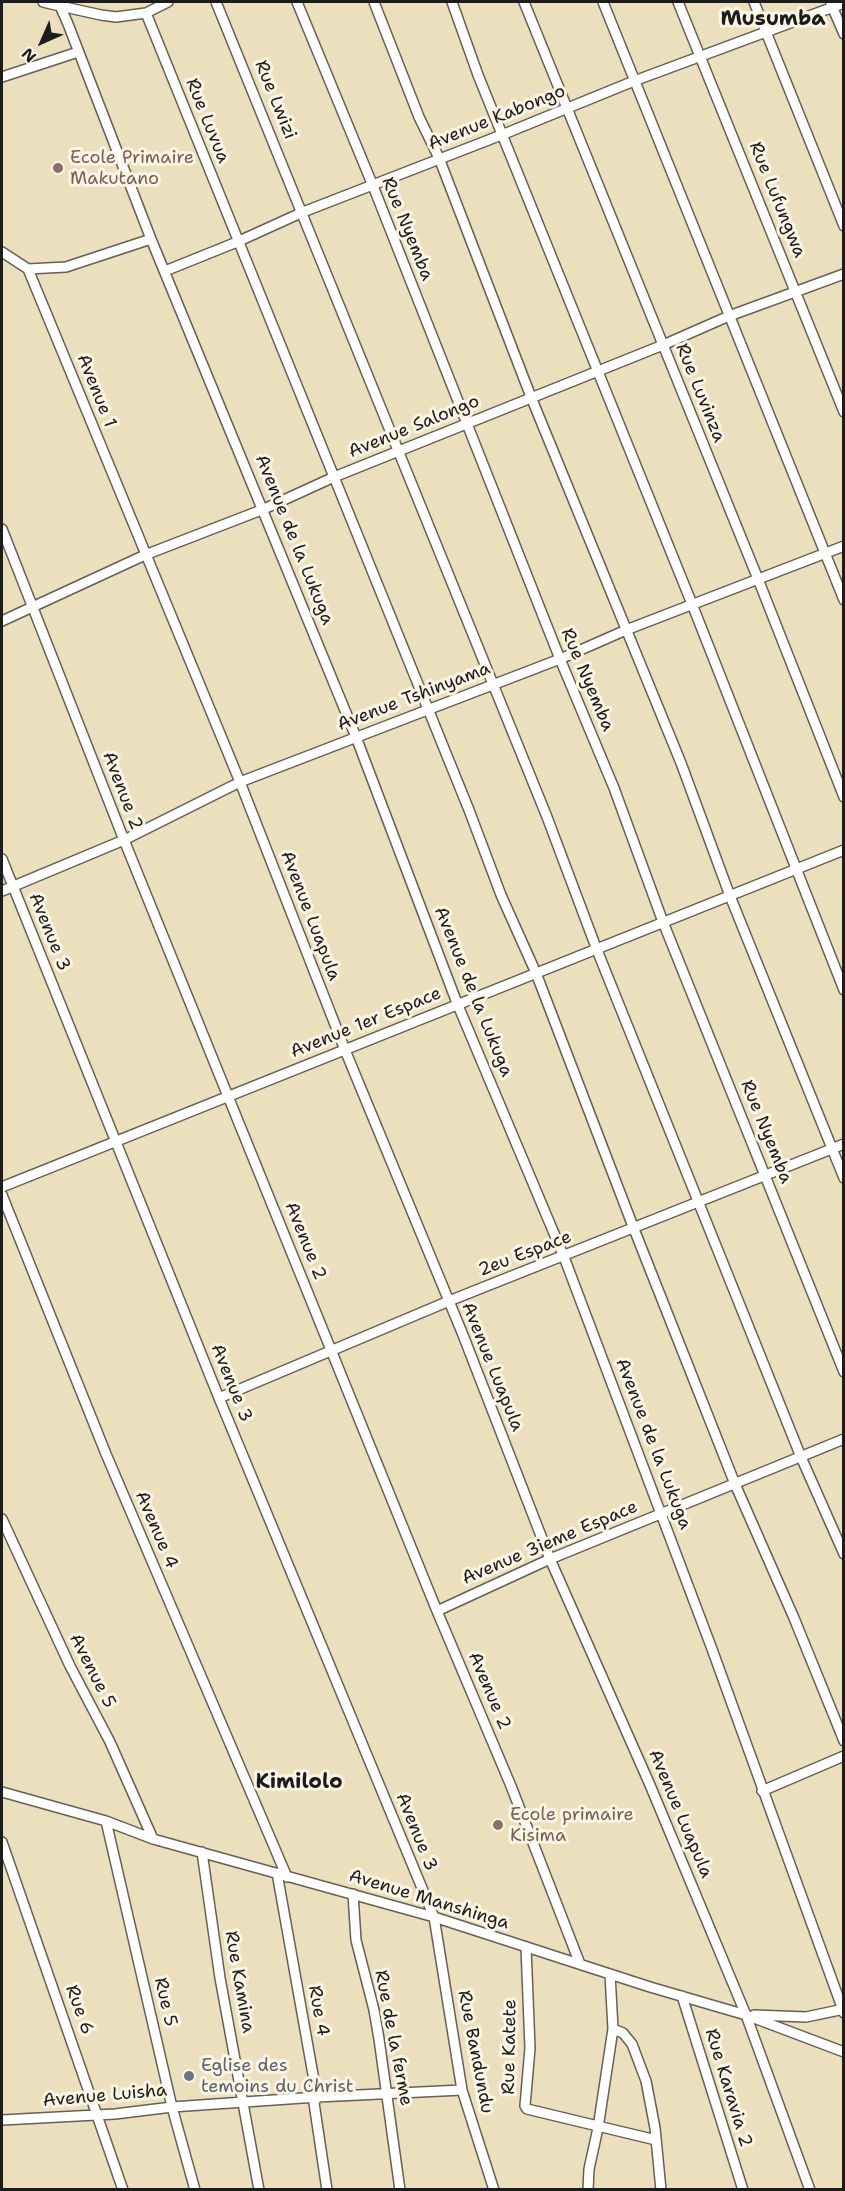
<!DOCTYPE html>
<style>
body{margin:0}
#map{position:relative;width:845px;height:2191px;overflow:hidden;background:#ecdfbd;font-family:"Shantell Sans",sans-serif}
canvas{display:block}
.frame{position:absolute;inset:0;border:3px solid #1c1c1c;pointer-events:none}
.north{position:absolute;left:12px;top:12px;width:60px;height:60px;-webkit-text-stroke:4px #fcf5e5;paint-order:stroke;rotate:225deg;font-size:16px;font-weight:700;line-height:24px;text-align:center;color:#1c1c1c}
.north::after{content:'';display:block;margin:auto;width:21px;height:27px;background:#1c1c1c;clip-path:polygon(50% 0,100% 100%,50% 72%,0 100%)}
</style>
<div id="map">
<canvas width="845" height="2191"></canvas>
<div class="frame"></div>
<div class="north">N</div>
</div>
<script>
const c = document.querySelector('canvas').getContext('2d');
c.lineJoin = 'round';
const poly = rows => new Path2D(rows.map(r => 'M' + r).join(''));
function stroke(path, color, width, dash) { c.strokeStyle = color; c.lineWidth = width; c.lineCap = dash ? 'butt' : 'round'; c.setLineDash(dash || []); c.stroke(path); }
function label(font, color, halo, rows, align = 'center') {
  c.font = font + ' "Shantell Sans",sans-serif'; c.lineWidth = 6; c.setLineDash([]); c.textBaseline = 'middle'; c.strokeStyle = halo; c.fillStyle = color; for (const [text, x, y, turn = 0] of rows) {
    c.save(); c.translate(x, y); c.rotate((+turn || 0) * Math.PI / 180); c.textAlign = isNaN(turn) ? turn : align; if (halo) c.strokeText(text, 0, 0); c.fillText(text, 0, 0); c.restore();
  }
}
const minor = poly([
 [43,2,60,6,68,24,151,239,356,737,457,1003,564,1257,712,1649,844,2013],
 [216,2,547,817,597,950,801,1457,844,1554],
 [297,2,373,186,560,659,614,788,663,922,844,1372],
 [374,2,419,117,439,158,531,397,681,763,730,896,844,1178],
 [452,2,478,75,692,604,844,990],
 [524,2,758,579,844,797],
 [603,2,844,600],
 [678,2,844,412],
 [754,2,844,226],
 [831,4,844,34],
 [60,6,101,15,116,17,146,13,168,2],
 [146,13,469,810,501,895,536,973,634,1229,735,1484,794,1618,844,1741],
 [2,77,78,52],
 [2,252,28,269,240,782,345,1050,463,1335,550,1559,650,1785,746,2015,810,2190],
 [28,269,66,267,151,239],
 [165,271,237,242,303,212,504,134,634,81,844,3],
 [2,529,124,840,437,1611,511,1786,580,1964],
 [2,621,145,555,264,509,334,477,663,345,729,316,844,274],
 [2,859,219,1398,434,1917,462,2090,494,2190],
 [2,891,124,840,240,782,560,659,626,630,844,546],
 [2,1187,844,850],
 [2,1195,106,1454,287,1877],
 [219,1398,449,1301,844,1144],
 [2,1519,70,1666,110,1742,153,1839],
 [437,1611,550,1559,844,1439],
 [762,1791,844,1756],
 [2,1792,106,1821,153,1839,434,1917,650,1987,746,2015,844,2052],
 [106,1821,172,2107,195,2190],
 [2,1842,123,2190],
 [202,1852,220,1978,259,2190],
 [277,1873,317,2097,314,2103,327,2190],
 [353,1894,356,1940,374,2010,379,2039,400,2190],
 [526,1947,530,2048,525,2106,527,2109,656,2140],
 [682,1996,743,2190],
 [754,2015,806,2017,844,2009],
 [613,2029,623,2033,632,2044,646,2081,655,2128,661,2190],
 [2,2120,115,2114,172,2107,317,2097,462,2090],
 [588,2190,589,2169,598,2128,613,2029,610,1974]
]);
stroke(minor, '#656054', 12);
stroke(minor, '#fff', 9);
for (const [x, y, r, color] of [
 [58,168,6,"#8d6e63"],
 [498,1825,6,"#8d6e63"],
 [189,2076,6,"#6b7280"]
]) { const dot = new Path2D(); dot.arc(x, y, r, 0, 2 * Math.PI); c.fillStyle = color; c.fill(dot); stroke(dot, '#fcf5e5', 2); }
label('18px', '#1c1c1c', '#fcf5e5', [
 ["Rue Lwizi",275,100,68],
 ["Avenue Kabongo",497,118,-22],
 ["Rue Luvua",207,121,68],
 ["Rue Lufungwa",777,200,68],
 ["Rue Nyemba",407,229,68],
 ["Avenue 1",96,391,68],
 ["Rue Luvinza",700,393,68],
 ["Avenue Salongo",414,427,-22],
 ["Avenue de la Lukuga",294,540,68],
 ["Rue Nyemba",587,680,67],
 ["Avenue Tshinyama",414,697,-21],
 ["Avenue 2",122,791,69],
 ["Avenue Luapula",310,916,69],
 ["Avenue 3",49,932,68],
 ["Avenue de la Lukuga",473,992,68],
 ["Avenue 1er Espace",366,1023,-22],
 ["Rue Nyemba",766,1132,68],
 ["Avenue 2",305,1241,68],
 ["2eu Espace",525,1254,-21],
 ["Avenue Luapula",492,1367,68],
 ["Avenue 3",231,1383,68],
 ["Avenue de la Lukuga",653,1444,69],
 ["Avenue 4",156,1530,67],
 ["Avenue 3ieme Espace",550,1543,-23],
 ["Avenue 5",92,1671,63],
 ["Avenue 2",489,1691,67],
 ["Avenue Luapula",680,1814,67],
 ["Avenue 3",416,1832,68],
 ["Avenue Manshinga",429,1900,17],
 ["Rue Kamina",239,1982,80],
 ["Rue 5",165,2002,77],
 ["Rue 6",79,2010,70],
 ["Rue 4",318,2011,80],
 ["Rue de la ferme",393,2038,79],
 ["Rue Katete",510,2047,-89],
 ["Rue Bandundu",475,2052,79],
 ["Rue Karavia 2",728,2088,73],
 ["Avenue Luisha",105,2096,-5]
]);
label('18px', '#785e54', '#fcf5e5', [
 ["Ecole Primaire",70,158],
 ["Makutano",70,179],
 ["Ecole primaire",510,1815],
 ["Kisima",510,1836]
], 'left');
label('18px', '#5b616d', '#fcf5e5', [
 ["Eglise des",201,2066],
 ["temoins du Christ",201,2087]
], 'left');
label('bold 21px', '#1c1c1c', '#fcf5e5', [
 ["Musumba",773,20],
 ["Kimilolo",299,1783]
]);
</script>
